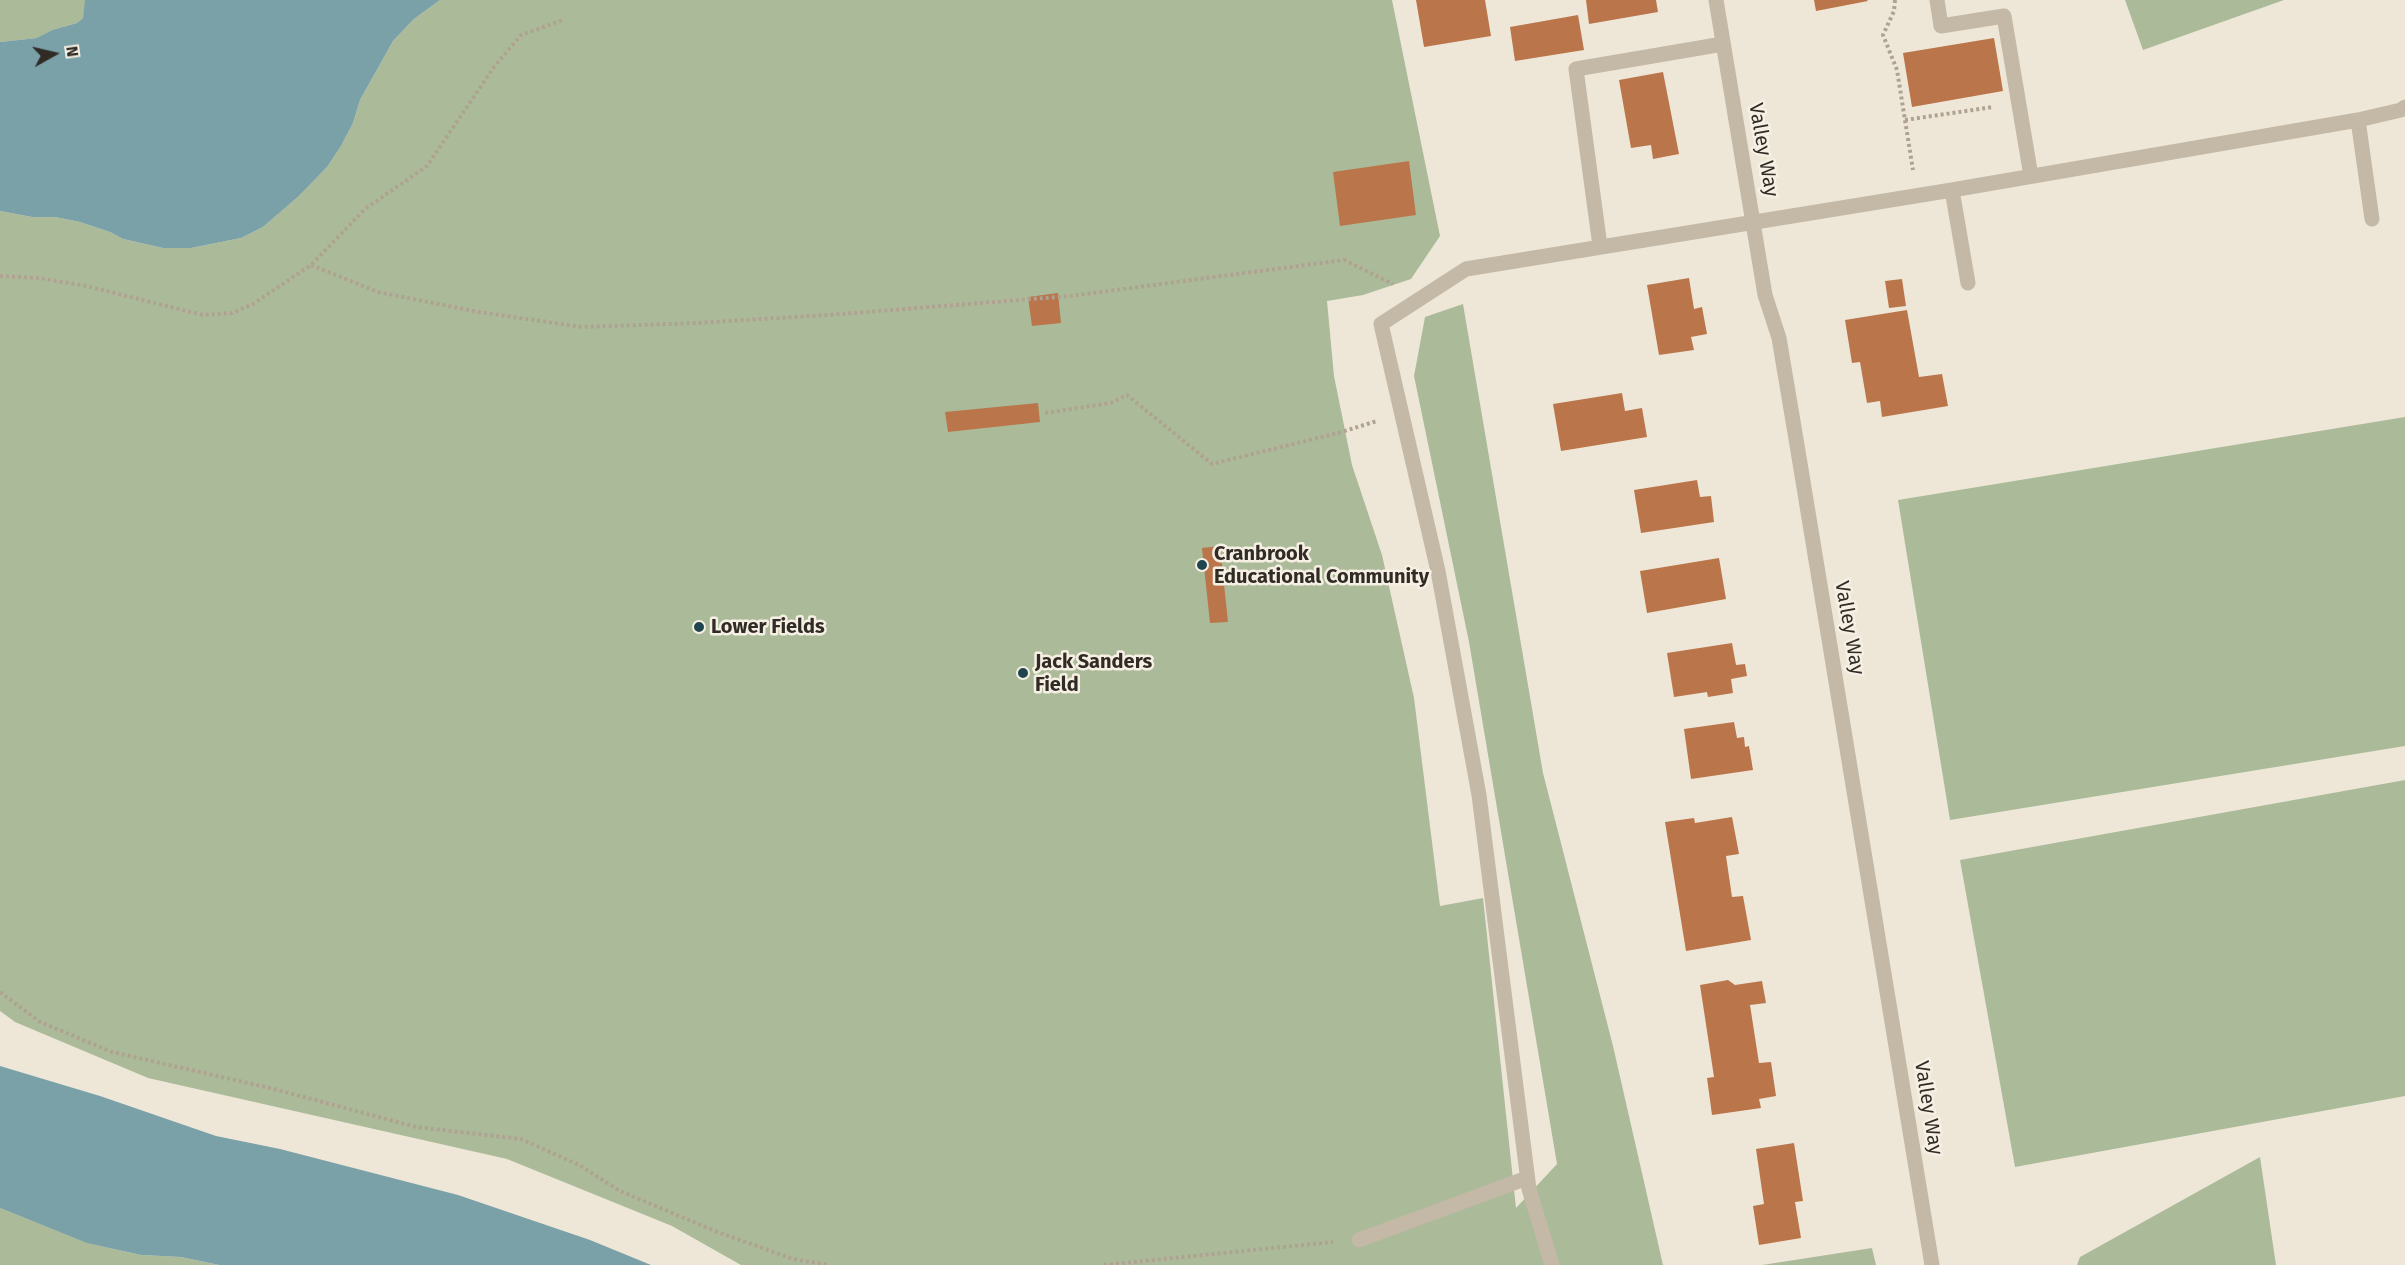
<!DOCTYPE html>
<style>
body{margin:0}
#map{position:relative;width:2405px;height:1265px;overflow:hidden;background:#eee7d8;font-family:"Fira Sans",sans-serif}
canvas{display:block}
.north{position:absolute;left:24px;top:24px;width:60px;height:60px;-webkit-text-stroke:4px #f6f0e4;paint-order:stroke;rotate:82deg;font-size:16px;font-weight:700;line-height:24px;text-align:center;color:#312b26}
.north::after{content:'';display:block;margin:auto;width:21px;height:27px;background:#312b26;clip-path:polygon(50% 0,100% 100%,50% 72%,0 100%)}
</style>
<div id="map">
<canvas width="2405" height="1265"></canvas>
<div class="north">N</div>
</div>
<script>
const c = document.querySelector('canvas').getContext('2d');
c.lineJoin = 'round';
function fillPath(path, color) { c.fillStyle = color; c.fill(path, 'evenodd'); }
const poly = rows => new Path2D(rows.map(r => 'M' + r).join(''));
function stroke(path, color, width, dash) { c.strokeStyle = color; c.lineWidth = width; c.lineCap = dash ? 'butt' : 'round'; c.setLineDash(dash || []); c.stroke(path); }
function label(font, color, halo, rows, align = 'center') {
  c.font = font + ' "Fira Sans",sans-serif'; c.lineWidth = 5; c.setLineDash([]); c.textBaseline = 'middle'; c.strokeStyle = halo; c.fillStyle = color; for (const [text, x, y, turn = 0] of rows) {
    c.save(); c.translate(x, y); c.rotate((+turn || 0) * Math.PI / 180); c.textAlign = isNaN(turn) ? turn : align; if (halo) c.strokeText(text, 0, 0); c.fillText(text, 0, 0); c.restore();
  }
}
fillPath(poly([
 [0,0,85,0,85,10,83,18,77,23,52,30,38,38,0,42],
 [440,0,1392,0,1440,236,1411,279,1363,295,1327,301,1334,376,1352,465,1382,555,1414,698,1440,906,1483,898,1516,1208,1557,1164,1469,642,1414,376,1425,317,1463,304,1543,773,1613,1046,1663,1265,741,1265,672,1226,507,1159,148,1078,15,1022,0,1011,0,211,32,217,55,217,80,222,110,232,123,239,163,248,191,248,241,238,263,227,299,196,327,167,341,146,353,123,360,100,393,41,414,19],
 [2125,0,2284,0,2143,50],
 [2405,417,2405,746,1950,820,1898,500],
 [2405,780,2405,1096,2015,1167,1960,860],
 [2260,1157,2276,1265,2077,1265,2080,1257],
 [0,1208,88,1243,141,1255,181,1257,219,1265,0,1265],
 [1872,1248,1876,1265,1762,1265]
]), '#abbb9a');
fillPath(poly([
 [85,0,440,0,414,19,393,41,360,100,353,123,341,146,327,167,299,196,263,227,241,238,191,248,163,248,123,239,110,232,80,222,55,217,32,217,0,211,0,42,37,38,52,30,77,23,83,18],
 [0,1066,100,1096,216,1136,280,1149,458,1195,590,1240,651,1265,219,1265,181,1257,141,1255,87,1243,0,1208]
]), '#7aa0a8');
fillPath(poly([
 [1416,0,1485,0,1491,36,1424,47],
 [1586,0,1656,0,1658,12,1589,24],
 [1814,0,1867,0,1868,1,1816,11],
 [1578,15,1584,50,1515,61,1510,27],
 [1994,38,2003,91,1912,107,1903,53],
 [1663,72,1679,154,1653,159,1651,145,1631,148,1619,80],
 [1409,161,1416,215,1340,226,1333,172],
 [1689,278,1694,309,1702,307,1707,334,1691,337,1694,350,1659,355,1647,285],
 [1902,279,1906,306,1889,308,1885,281],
 [1058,293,1061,323,1032,326,1028,297],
 [1907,310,1919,377,1942,374,1948,406,1882,417,1880,401,1867,403,1860,362,1852,363,1845,320],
 [1622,393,1625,411,1642,408,1647,437,1561,451,1553,404],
 [1038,403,1040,422,948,432,945,412],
 [1697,480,1700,497,1711,496,1714,522,1641,533,1634,490],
 [1220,546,1228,622,1210,623,1202,548],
 [1719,558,1726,599,1647,613,1640,571],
 [1732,643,1736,665,1745,664,1747,676,1731,679,1733,693,1708,697,1707,692,1674,697,1667,653],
 [1734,722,1737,738,1744,737,1745,747,1749,746,1753,770,1691,779,1684,729],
 [1732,817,1739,854,1726,856,1732,897,1743,896,1751,940,1686,951,1665,822,1694,818,1695,823],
 [1728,980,1735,985,1762,981,1766,1003,1750,1005,1759,1063,1771,1062,1776,1096,1759,1099,1761,1108,1712,1115,1707,1078,1714,1077,1700,985],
 [1794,1143,1803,1201,1795,1202,1801,1238,1759,1245,1753,1206,1764,1204,1756,1149]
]), '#ba754a');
stroke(poly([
 [1895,0,1894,11,1883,35,1897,70,1913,170],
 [1905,120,1993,107],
 [311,265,378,292,479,312,582,327,697,323,828,315,1070,296,1344,260,1393,284],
 [0,276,38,278,86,286,203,315,232,313,253,304,311,265,365,209,427,166,494,67,521,35,563,20],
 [1045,413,1111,403,1127,395,1212,464,1338,433,1377,421],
 [0,992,40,1022,112,1052,270,1088,416,1127,521,1139,579,1165,620,1191,715,1231,793,1259,828,1265],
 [1104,1265,1333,1242]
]), '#b0a290', 4, [3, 3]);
stroke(poly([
 [1937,0,1941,26,2004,16,2031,176],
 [2358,120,2372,219],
 [1952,190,1968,283],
 [1600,246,1576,69,1723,44],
 [1359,1240,1527,1178],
 [1552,1265,1529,1189,1479,795,1438,571,1381,324,1466,269,1952,190,2358,120,2401,110,2405,107]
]), '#c4b8a6', 15);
stroke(poly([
 [1716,0,1765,295,1779,338,1796,439,1932,1265]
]), '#c4b8a6', 15);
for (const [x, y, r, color] of [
 [1202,565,6,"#20454e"],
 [699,627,6,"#20454e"],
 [1023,673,6,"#20454e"]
]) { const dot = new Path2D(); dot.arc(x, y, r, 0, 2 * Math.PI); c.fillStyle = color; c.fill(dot); stroke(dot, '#f6f0e4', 2); }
label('20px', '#312b26', '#f6f0e4', [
 ["Valley Way",1763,150,80],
 ["Valley Way",1849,628,80],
 ["Valley Way",1928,1108,81]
]);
label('bold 20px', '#312b26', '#f6f0e4', [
 ["Cranbrook",1214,554],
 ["Educational Community",1214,577],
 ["Lower Fields",711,627],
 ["Jack Sanders",1035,662],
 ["Field",1035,685]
], 'left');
</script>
